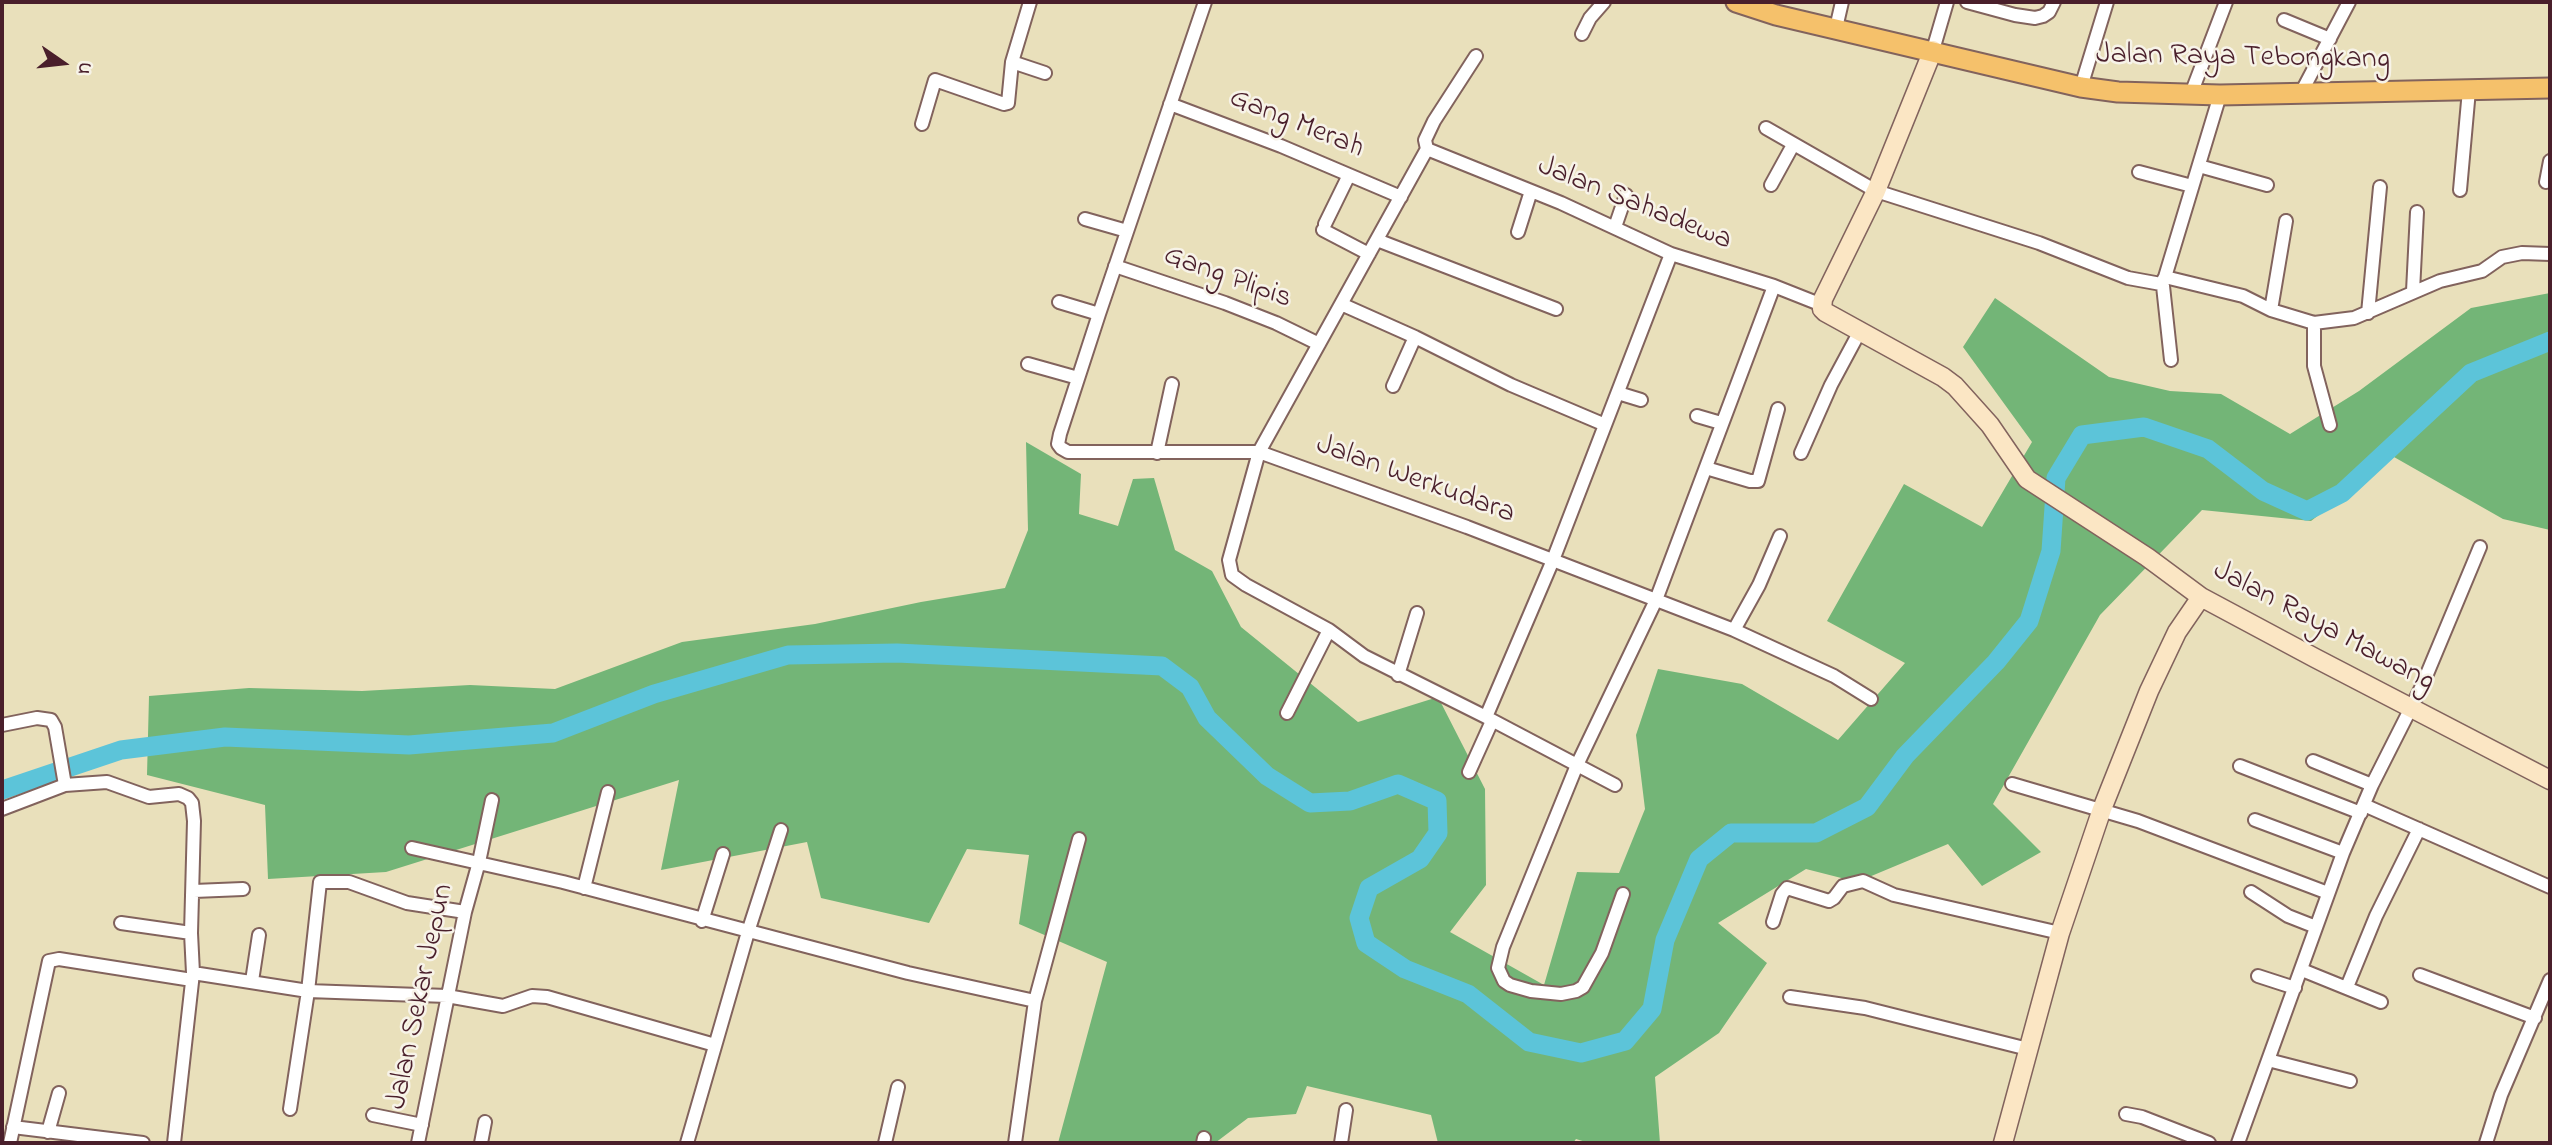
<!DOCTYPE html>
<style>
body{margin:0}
#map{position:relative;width:2552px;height:1145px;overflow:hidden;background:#e9e0bb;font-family:"Indie Flower",sans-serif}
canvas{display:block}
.frame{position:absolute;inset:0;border:4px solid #4a1f2b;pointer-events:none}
.north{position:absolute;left:28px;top:28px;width:70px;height:70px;-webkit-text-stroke:5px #f7f3e8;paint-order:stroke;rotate:104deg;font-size:19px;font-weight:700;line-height:28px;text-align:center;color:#4a1f2b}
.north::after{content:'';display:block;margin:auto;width:24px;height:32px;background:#4a1f2b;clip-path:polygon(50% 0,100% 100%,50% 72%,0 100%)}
</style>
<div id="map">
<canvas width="2552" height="1145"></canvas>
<div class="frame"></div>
<div class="north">U</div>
</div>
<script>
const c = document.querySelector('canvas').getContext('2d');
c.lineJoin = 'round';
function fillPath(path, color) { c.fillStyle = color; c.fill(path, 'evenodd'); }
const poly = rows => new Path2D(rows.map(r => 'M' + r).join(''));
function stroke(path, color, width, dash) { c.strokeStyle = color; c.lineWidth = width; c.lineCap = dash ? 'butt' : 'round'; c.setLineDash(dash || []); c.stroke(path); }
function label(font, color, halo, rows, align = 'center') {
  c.font = font + ' "Indie Flower",sans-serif'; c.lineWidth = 5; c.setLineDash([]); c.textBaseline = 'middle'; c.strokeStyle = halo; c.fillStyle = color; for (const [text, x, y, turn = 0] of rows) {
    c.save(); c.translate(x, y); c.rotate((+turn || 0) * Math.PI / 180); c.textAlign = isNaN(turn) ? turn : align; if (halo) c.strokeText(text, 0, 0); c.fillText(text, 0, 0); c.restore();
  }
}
fillPath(poly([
 [2550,293,2550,530,2503,519,2394,457,2311,521,2202,510,2100,615,1993,804,2041,852,1982,886,1948,844,1857,882,1806,869,1718,923,1767,963,1719,1033,1655,1077,1660,1143,1589,1143,1576,1139,1573,1143,1438,1143,1431,1115,1307,1086,1296,1114,1248,1118,1215,1143,1058,1143,1107,962,1019,924,1029,855,967,849,929,923,821,898,807,842,661,870,679,780,386,872,268,879,265,805,147,775,149,696,249,688,362,691,470,685,555,689,682,642,815,624,921,602,1005,588,1028,530,1026,442,1081,474,1079,514,1118,526,1133,479,1154,478,1175,550,1212,571,1241,627,1358,722,1438,697,1485,789,1486,885,1450,932,1544,985,1577,872,1619,873,1645,809,1636,735,1658,669,1742,684,1838,740,1905,663,1827,621,1904,484,1982,527,2032,442,1963,347,1995,298,2109,377,2170,391,2221,394,2290,434,2359,391,2471,308]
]), '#73b577');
stroke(poly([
 [2,790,121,750,225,737,409,745,553,733,654,694,788,655,897,653,1162,666,1190,687,1207,718,1267,776,1310,803,1350,801,1398,784,1437,801,1438,833,1420,859,1369,888,1359,918,1366,943,1405,969,1468,994,1529,1042,1581,1053,1625,1041,1652,1009,1665,940,1699,859,1731,833,1816,833,1867,807,1905,756,1996,662,2029,621,2051,551,2056,478,2082,435,2144,427,2208,449,2263,491,2307,511,2342,493,2471,373,2550,341]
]), '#5cc4d9', 19);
const minor = poly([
 [1205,2,1099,314,1060,434,1058,444,1061,448,1068,452,1259,452,1427,149],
 [1967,2,2015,15,2035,18,2043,16,2049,12,2054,2],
 [2284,20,2330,39],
 [1836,28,1842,2],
 [1582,34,1590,18,1604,2],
 [1933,50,1947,2],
 [1012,62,1045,73],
 [2081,87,2107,2],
 [2301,93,2349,2],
 [2191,94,2226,2],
 [1170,104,1281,146,1401,197],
 [922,124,935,80,1004,104,1008,103,1012,62,1030,2],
 [1766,128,1876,191,2039,243,2128,278,2161,284],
 [1427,149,1561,203,1671,254,1774,286,1822,305],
 [1427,149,1425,140,1434,121,1476,56],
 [2199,166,2267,185],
 [2139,172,2192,186],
 [2546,182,2550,161],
 [1771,185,1793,145],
 [2460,190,2469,90],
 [1085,219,1127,231],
 [1325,224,1349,175],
 [1615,227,1626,195],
 [1323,230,1369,254],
 [1518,232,1531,191],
 [1377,240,1556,309],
 [1115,266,1225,303,1276,323,1319,344],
 [2165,277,2243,296,2271,310,2314,323,2354,318,2440,281,2482,271,2502,257,2522,253,2550,254],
 [2413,291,2417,212],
 [1059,302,1099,314],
 [1341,304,1415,337,1511,385,1603,424],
 [2271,310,2286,221],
 [2368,313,2380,187],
 [2314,323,2314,366,2330,425],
 [2171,360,2163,286,2161,284,2165,277,2220,95],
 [1028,364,1078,378],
 [1393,386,1415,337],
 [1618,393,1641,400],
 [1697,416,1721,423],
 [1157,453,1172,384],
 [1801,453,1831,385,1860,331],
 [1706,468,1750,481,1758,481,1778,409],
 [1734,630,1759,585,1780,536],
 [1398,675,1417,613],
 [1287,713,1329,630],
 [1486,717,1364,656,1329,630,1246,585,1232,575,1229,560,1259,452,1467,527,1734,630,1834,676,1871,699],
 [2,725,37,718,51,720,55,727,65,785],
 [2313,761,2372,785],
 [2240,766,2361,813],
 [1469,772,1492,721],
 [2012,784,2138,821,2328,893],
 [1615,785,1486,717,1553,560,1671,254],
 [2364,805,2550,887],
 [2,809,65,785,107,782,149,797,179,794,188,798,192,803,194,821,191,933,193,973,174,1143],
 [2255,820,2343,853],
 [412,848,563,882,908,973,1035,1001],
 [584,888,608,792],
 [194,891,243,889],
 [2251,892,2288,916,2316,927],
 [1623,894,1602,953,1583,987,1576,991,1561,994,1531,991,1510,985,1504,981,1498,968,1503,947,1577,765,1656,600,1774,286],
 [702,921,723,854],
 [1773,922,1782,894,1787,888,1829,901,1834,898,1843,886,1863,881,1894,895,2060,933],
 [121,923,191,933],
 [2302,970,2381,1002],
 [193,973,308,991,447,996,503,1006,532,996,547,997,715,1045],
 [2420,975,2535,1018],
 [2258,976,2295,988],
 [252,981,259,935],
 [2347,987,2376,916,2419,829],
 [1790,997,1865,1008,2028,1049],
 [2268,1060,2350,1081],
 [290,1109,308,991,320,882,349,882,407,903,465,912],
 [2126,1114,2142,1117,2209,1143],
 [373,1115,422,1125],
 [13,1127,143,1143],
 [48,1132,59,1093],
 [10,1143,49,961,59,959,192,980],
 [418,1143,465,912,479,862,492,800],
 [481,1143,485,1122],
 [687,1143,748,932,781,830],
 [885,1143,898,1087],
 [1015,1143,1035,1001,1079,839],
 [1203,1143,1204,1138],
 [1341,1143,1346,1110],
 [2238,1143,2343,853,2372,785,2422,686,2480,547],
 [2486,1143,2501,1095,2550,980]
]);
const secondary = poly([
 [1933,50,1876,191,1823,299,1822,309,1825,312,1943,377,1955,386,1990,425,2027,479,2147,557,2201,597,2315,658,2550,780],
 [2003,1143,2060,933,2102,809,2149,691,2177,632,2201,597]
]);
const primary = poly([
 [1736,2,1776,15,2013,71,2081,87,2118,92,2220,95,2550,88]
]);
stroke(minor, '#82635d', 16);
stroke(secondary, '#82635d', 21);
stroke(primary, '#82635d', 23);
stroke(minor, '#fff', 12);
stroke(secondary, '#fbe6c4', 18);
stroke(primary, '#f5c16b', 19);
label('30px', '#4a1f2b', '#f7f3e8', [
 ["Jalan Raya Tebongkang",2243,59,1],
 ["Gang Merah",1296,125,22],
 ["Jalan Sahadewa",1634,205,22],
 ["Gang Plipis",1227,279,20],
 ["Jalan Werkudara",1415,481,20],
 ["Jalan Raya Mawang",2323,628,28],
 ["Jalan Sekar Jepun",422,997,-78]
]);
</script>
